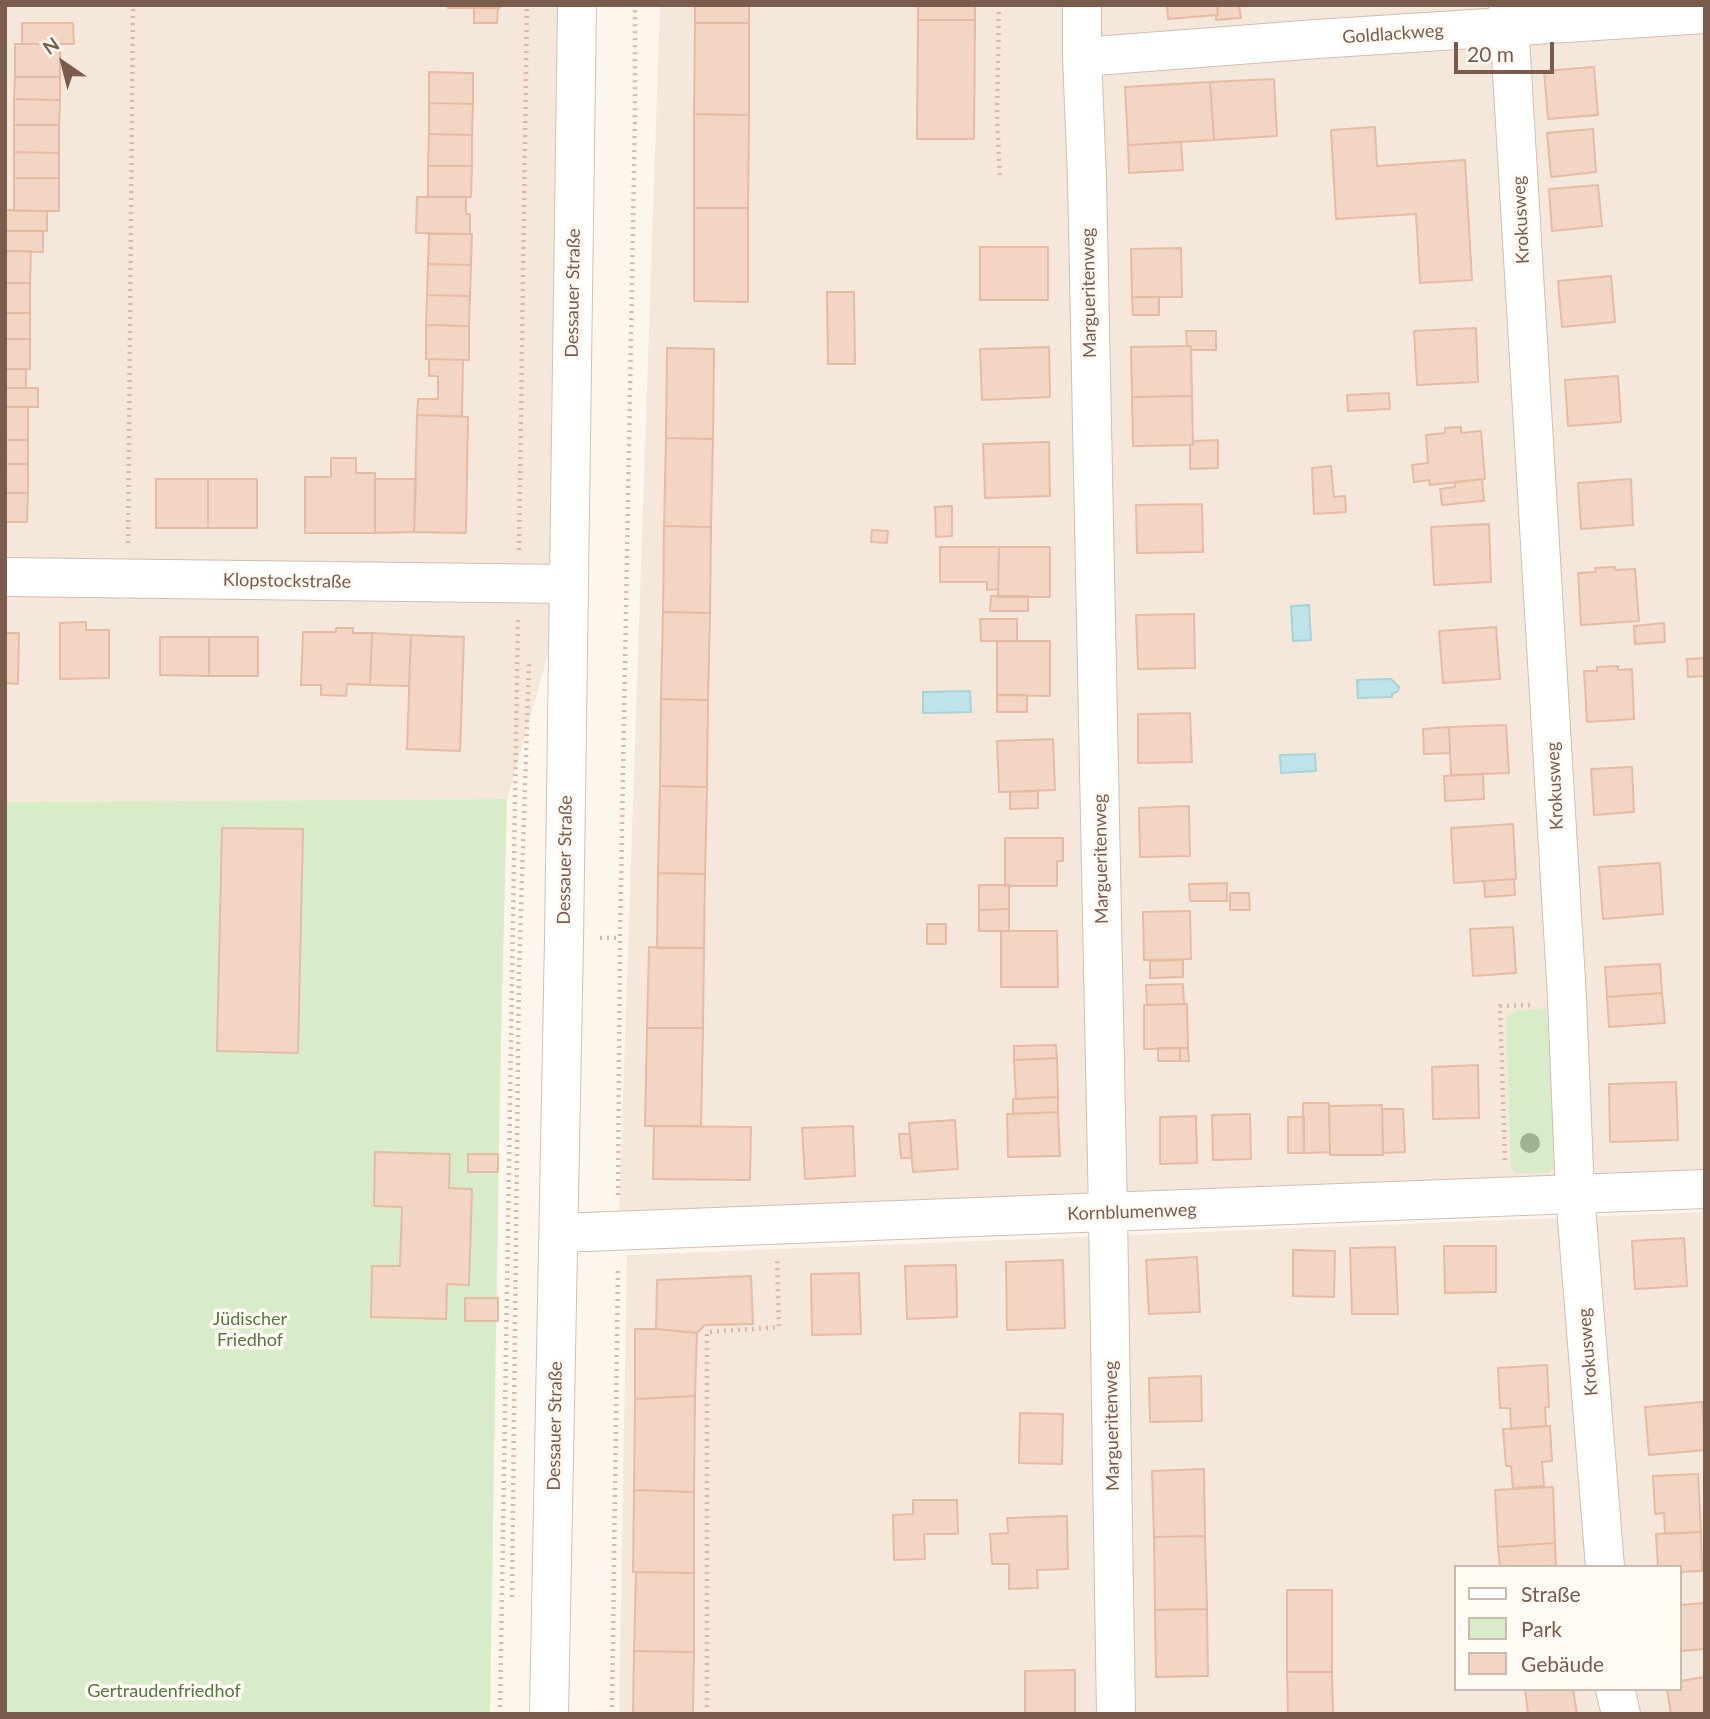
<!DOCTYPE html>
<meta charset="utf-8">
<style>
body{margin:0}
#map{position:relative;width:1710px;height:1719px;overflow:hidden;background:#fdf6ec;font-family:Lato,sans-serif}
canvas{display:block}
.frame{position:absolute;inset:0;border:7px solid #7a5c4d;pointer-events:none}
.legend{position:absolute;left:1454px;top:1565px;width:228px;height:126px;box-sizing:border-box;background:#fffaf3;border:2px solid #cabbb1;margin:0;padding:9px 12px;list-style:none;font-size:21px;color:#7a5c4d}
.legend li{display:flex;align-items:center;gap:14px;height:35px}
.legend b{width:35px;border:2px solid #cabbb1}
.north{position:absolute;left:28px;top:28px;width:70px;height:70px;-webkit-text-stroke:5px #fffaf3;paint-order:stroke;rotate:325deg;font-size:19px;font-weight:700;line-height:28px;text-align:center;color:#7a5c4d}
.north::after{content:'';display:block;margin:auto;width:24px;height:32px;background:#7a5c4d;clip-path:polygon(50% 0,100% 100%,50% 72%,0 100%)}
.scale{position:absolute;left:1454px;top:42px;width:100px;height:32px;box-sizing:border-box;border:4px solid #7a5c4d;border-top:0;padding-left:9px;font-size:21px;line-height:24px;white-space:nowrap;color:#7a5c4d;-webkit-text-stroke:5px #fffaf3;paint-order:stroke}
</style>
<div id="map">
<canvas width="1710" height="1719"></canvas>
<div class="frame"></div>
<ul class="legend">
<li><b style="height:9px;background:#fff"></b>Straße</li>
<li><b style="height:19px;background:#d8ecc9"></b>Park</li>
<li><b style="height:19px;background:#f3d5c3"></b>Gebäude</li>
</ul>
<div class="north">N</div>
<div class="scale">20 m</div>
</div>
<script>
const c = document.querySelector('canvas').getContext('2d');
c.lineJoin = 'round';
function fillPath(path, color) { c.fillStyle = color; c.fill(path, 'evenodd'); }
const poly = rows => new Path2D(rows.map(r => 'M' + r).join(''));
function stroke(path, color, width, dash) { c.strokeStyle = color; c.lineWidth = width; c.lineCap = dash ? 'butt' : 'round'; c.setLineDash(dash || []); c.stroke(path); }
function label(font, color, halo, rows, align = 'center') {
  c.font = font + ' Lato,sans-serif'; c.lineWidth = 7; c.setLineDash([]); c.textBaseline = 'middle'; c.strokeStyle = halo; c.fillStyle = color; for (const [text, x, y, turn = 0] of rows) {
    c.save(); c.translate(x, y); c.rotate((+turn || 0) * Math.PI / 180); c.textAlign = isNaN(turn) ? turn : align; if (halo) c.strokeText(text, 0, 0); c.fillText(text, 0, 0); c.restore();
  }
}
fillPath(poly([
 [5,5,577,5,568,584,507,799,5,802],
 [660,5,1705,5,1705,1176,619,1215],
 [1705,1212,1705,1714,619,1714,627,1255],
 [1456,1567,1680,1567,1680,1689,1456,1689]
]), '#f5e8da');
fillPath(poly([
 [507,799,500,1085,490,1714,5,1714,5,802],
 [1546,1008,1559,1155,1556,1166,1548,1173,1515,1173,1511,1168,1506,1018,1515,1011]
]), '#d8ecc9');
const water = poly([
 [1309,605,1311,640,1293,641,1291,606,1309,605],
 [1391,679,1399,687,1398,691,1392,694,1392,697,1358,698,1357,680,1391,679],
 [970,691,971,712,923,713,923,692,970,691],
 [1315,754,1316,771,1281,773,1280,755,1315,754]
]);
fillPath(water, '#bfe3e8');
stroke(water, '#a5d3da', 2);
const building = poly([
 [448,5,500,5,500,8,448,8,448,5],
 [695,5,749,5,749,23,695,23,695,5],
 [918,5,975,5,975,20,918,20,918,5],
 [1167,5,1217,5,1218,15,1168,19,1167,5],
 [1217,5,1239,5,1241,18,1216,20,1216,16,1218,15,1217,5],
 [474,8,498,8,497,23,474,23,474,8],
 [918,20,975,20,974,139,917,139,918,20],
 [22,23,73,23,74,44,22,44,22,23],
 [695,23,749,23,749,115,694,114,695,23],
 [15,44,60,44,60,77,15,77,15,44],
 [1594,67,1598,115,1548,119,1544,71,1594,67],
 [429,72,473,73,473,104,429,103,429,72],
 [15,77,60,77,60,100,14,99,15,77],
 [1274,79,1277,136,1214,140,1210,82,1274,79],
 [1210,82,1214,140,1128,145,1125,87,1210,82],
 [14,99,60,100,59,125,14,125,14,99],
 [429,103,473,104,472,135,429,134,429,103],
 [694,114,749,115,748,208,694,208,694,114],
 [14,125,59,125,59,153,14,152,14,125],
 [1375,127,1377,166,1465,160,1472,280,1420,283,1416,214,1336,219,1331,130,1375,127],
 [1593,129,1596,172,1551,177,1547,133,1593,129],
 [429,134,472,135,472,166,428,166,429,134],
 [1181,142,1183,170,1129,173,1128,145,1181,142],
 [14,152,59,153,59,178,14,178,14,152],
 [428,166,472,166,471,197,428,197,428,166],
 [14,178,59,178,59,211,14,211,14,178],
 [1598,185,1602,226,1552,231,1549,189,1598,185],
 [417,197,466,197,466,214,470,214,470,234,416,233,417,197],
 [694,208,748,208,748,302,694,301,694,208],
 [5,210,47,211,47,231,5,231,5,210],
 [5,231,43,231,43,252,5,251,5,231],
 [429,234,472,234,471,265,428,264,429,234],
 [980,247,1048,247,1048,300,980,300,980,247],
 [1181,248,1182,297,1132,297,1131,249,1181,248],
 [5,251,31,251,30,283,5,283,5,251],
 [428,264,471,265,470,296,427,295,428,264],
 [1611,276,1615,322,1562,327,1558,281,1611,276],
 [5,283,30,283,30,313,5,313,5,283],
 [827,292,854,292,855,364,828,364,827,292],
 [427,295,470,296,469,326,426,325,427,295],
 [1132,297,1159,297,1159,315,1133,315,1132,297],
 [5,313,30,313,30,339,5,339,5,313],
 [426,325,469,326,469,360,426,359,426,325],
 [1476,328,1478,382,1417,385,1414,331,1476,328],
 [1186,331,1216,331,1216,350,1191,350,1191,346,1187,346,1186,331],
 [5,339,30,339,30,369,5,369,5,339],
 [1187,346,1191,346,1192,396,1132,397,1131,347,1187,346],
 [1049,347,1050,397,982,400,980,349,1049,347],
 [667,348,714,349,713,439,666,438,667,348],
 [429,359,463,360,462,416,417,415,418,399,438,399,438,376,429,376,429,359],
 [5,369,26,369,26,388,5,388,5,369],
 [1618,376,1621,422,1568,426,1565,380,1618,376],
 [5,388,38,388,38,407,5,407,5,388],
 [1389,393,1390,409,1348,411,1347,395,1389,393],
 [1192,396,1193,445,1133,446,1132,397,1192,396],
 [5,407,28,407,28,440,5,440,5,407],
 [417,415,468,417,466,533,414,532,417,415],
 [1461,427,1461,433,1481,431,1485,479,1430,485,1429,480,1414,482,1412,465,1428,463,1426,435,1445,433,1445,428,1461,427],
 [666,438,713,439,711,527,664,526,666,438],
 [5,440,28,440,28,464,5,464,5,440],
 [1218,440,1218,468,1190,469,1190,445,1193,445,1193,441,1218,440],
 [1049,442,1050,496,985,498,983,444,1049,442],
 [331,458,356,458,356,473,375,473,375,533,305,533,305,477,331,477,331,458],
 [5,464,28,464,28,493,5,493,5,464],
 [1331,466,1334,497,1345,496,1346,512,1314,514,1312,468,1331,466],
 [156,479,208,479,208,528,156,528,156,479],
 [208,479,257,479,257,528,208,528,208,479],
 [375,479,416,479,414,532,375,533,375,479],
 [1482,479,1484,501,1442,505,1440,489,1455,487,1455,482,1482,479],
 [1631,479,1633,525,1581,529,1578,483,1631,479],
 [5,493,28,493,27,522,5,522,5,493],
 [1202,504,1203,552,1137,553,1136,505,1202,504],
 [952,506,952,536,936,537,935,507,952,506],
 [1489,524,1491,582,1434,585,1431,527,1489,524],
 [664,526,711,527,710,613,663,612,664,526],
 [872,530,888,531,887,543,871,542,872,530],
 [940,547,999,547,998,589,987,590,987,582,940,582,940,547],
 [999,547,1050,547,1050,597,998,597,999,547],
 [1615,567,1615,570,1635,569,1639,621,1581,625,1578,573,1596,572,1595,568,1615,567],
 [991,596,1028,596,1028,611,990,611,991,596],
 [663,612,710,613,708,700,661,699,663,612],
 [1194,614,1195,668,1138,669,1136,615,1194,614],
 [980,619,1017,619,1017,641,981,641,980,619],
 [86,622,86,630,109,630,109,678,60,679,60,623,86,622],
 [1664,623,1665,642,1635,644,1634,626,1664,623],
 [1496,627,1500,679,1443,683,1439,631,1496,627],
 [336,628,353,628,353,633,372,633,370,685,347,684,346,696,321,695,321,685,301,685,303,632,336,632,336,628],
 [5,633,19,633,18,684,5,683,5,633],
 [372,633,411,635,409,686,370,685,372,633],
 [411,635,464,637,460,751,407,749,411,635],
 [160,637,209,637,209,676,160,675,160,637],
 [209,637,258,637,258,676,209,676,209,637],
 [997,641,1050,641,1050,696,997,695,997,641],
 [1705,658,1705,679,1702,676,1688,677,1687,659,1705,658],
 [1618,666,1618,670,1632,669,1634,719,1587,722,1584,671,1597,671,1597,667,1618,666],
 [997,695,1027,695,1027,712,997,712,997,695],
 [661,699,708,700,707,787,660,786,661,699],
 [1190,713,1192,762,1138,763,1138,714,1190,713],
 [1506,725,1509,773,1451,775,1449,727,1506,725],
 [1449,727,1450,753,1424,754,1423,729,1449,727],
 [1053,739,1055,790,999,792,997,741,1053,739],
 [1632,767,1634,812,1594,815,1591,769,1632,767],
 [1483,774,1484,799,1445,801,1444,776,1483,774],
 [660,786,707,787,705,874,658,873,660,786],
 [1038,791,1038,808,1010,809,1010,792,1038,791],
 [1189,806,1190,856,1140,857,1139,808,1189,806],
 [1513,824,1516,879,1454,883,1451,828,1513,824],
 [222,828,303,829,298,1053,217,1051,222,828],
 [1005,838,1063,838,1063,861,1057,861,1057,886,1005,886,1005,838],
 [1660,863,1663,914,1603,919,1599,867,1660,863],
 [658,873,705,874,704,948,657,948,658,873],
 [1514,879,1515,895,1485,897,1484,881,1514,879],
 [1227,883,1227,901,1190,901,1189,884,1227,883],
 [979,885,1009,885,1009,909,979,910,979,885],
 [1230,893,1249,893,1250,910,1230,910,1230,893],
 [1009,909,1009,931,979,931,979,910,1009,909],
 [1190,911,1191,959,1144,960,1143,912,1190,911],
 [927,924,946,924,946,944,927,944,927,924],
 [1513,927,1516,973,1473,976,1470,929,1513,927],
 [1001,931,1057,931,1058,987,1001,987,1001,931],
 [649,947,704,948,703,1028,647,1028,649,947],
 [1183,960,1183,977,1150,978,1150,961,1183,960],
 [1660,964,1662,993,1607,997,1605,967,1660,964],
 [1183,984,1184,1004,1147,1005,1146,985,1183,984],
 [1662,993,1665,1023,1609,1027,1607,997,1662,993],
 [1187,1004,1188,1048,1144,1049,1144,1005,1187,1004],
 [647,1028,703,1028,701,1126,645,1126,647,1028],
 [1056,1045,1057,1058,1014,1060,1014,1046,1056,1045],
 [1158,1048,1180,1048,1180,1061,1158,1061,1158,1048],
 [1180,1048,1188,1048,1189,1061,1180,1061,1180,1048],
 [1057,1058,1058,1097,1016,1099,1014,1060,1057,1058],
 [1478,1065,1479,1118,1433,1119,1432,1067,1478,1065],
 [1676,1082,1678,1140,1610,1142,1609,1084,1676,1082],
 [1058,1097,1058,1112,1013,1114,1013,1099,1058,1097],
 [1303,1103,1329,1103,1330,1152,1304,1153,1303,1103],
 [1382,1105,1383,1155,1330,1155,1329,1106,1382,1105],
 [1382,1109,1403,1109,1405,1152,1383,1153,1382,1109],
 [1058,1112,1060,1156,1008,1157,1007,1114,1058,1112],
 [1250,1114,1251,1159,1213,1160,1212,1115,1250,1114],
 [1196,1116,1197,1163,1160,1164,1160,1117,1196,1116],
 [1288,1117,1304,1117,1304,1153,1288,1153,1288,1117],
 [955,1120,958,1169,913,1172,909,1123,955,1120],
 [654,1126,751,1127,750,1180,653,1179,654,1126],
 [853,1126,855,1176,805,1179,802,1128,853,1126],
 [899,1134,910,1134,912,1158,901,1158,899,1134],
 [375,1152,450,1154,449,1188,472,1189,469,1285,447,1284,446,1319,371,1317,372,1266,400,1266,402,1207,374,1206,375,1152],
 [468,1154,498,1154,498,1172,468,1172,468,1154],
 [1684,1238,1687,1286,1635,1289,1632,1241,1684,1238],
 [1444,1246,1496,1246,1496,1292,1445,1293,1444,1246],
 [1395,1247,1398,1314,1352,1314,1350,1248,1395,1247],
 [1293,1250,1335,1251,1334,1297,1293,1296,1293,1250],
 [1197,1257,1200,1312,1149,1314,1146,1260,1197,1257],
 [1063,1260,1065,1328,1007,1330,1006,1262,1063,1260],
 [956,1265,957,1317,907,1319,905,1266,956,1265],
 [859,1273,861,1334,812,1335,811,1274,859,1273],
 [751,1276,753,1324,705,1325,697,1333,656,1329,657,1280,751,1276],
 [465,1298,498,1298,498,1321,465,1321,465,1298],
 [635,1329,656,1329,697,1333,695,1396,635,1399,635,1329],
 [1547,1365,1549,1407,1545,1407,1546,1426,1511,1429,1510,1408,1500,1408,1498,1368,1547,1365],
 [1201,1376,1202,1421,1150,1422,1149,1378,1201,1376],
 [695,1396,694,1492,634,1490,635,1399,695,1396],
 [1702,1402,1705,1450,1649,1455,1645,1407,1702,1402],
 [1020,1413,1063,1414,1062,1464,1019,1463,1020,1413],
 [1550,1426,1552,1461,1542,1462,1544,1486,1513,1488,1511,1466,1506,1466,1503,1429,1550,1426],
 [1204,1469,1205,1536,1154,1537,1152,1471,1204,1469],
 [1698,1474,1701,1532,1665,1534,1664,1513,1655,1514,1653,1476,1698,1474],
 [1553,1487,1555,1543,1498,1547,1495,1490,1553,1487],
 [634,1490,694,1492,694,1573,633,1572,634,1490],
 [913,1500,957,1500,958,1534,924,1534,925,1559,894,1560,893,1515,913,1514,913,1500],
 [1067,1516,1068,1569,1037,1570,1038,1588,1009,1589,1009,1564,992,1564,990,1534,1008,1533,1007,1518,1067,1516],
 [1701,1532,1702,1571,1680,1572,1680,1567,1658,1567,1656,1534,1701,1532],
 [1205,1536,1207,1609,1155,1610,1154,1537,1205,1536],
 [1555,1543,1556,1567,1500,1567,1498,1547,1555,1543],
 [636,1572,694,1573,694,1652,634,1651,636,1572],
 [1287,1590,1332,1590,1332,1672,1287,1672,1287,1590],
 [1705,1603,1705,1649,1680,1651,1680,1605,1705,1603],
 [1207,1609,1208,1676,1156,1677,1155,1610,1207,1609],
 [634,1651,694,1652,693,1714,633,1714,634,1651],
 [1075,1670,1075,1714,1025,1714,1025,1671,1075,1670],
 [1287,1672,1332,1672,1333,1714,1288,1714,1287,1672],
 [1705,1677,1705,1714,1671,1714,1667,1689,1680,1689,1680,1681,1705,1677],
 [1531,1689,1573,1689,1577,1714,1528,1714,1525,1690,1531,1689]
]);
fillPath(building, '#f3d5c3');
stroke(building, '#e6bba3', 2);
const minor = poly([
 [1082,5,1082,57,1087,178,1108,1213,1116,1714],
 [1508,5,1567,998,1575,1194,1605,1567],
 [1082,57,1317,39,1705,14],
 [5,577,568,584],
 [559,1233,1705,1189],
 [1615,1689,1621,1714]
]);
const secondary = poly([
 [549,1714,564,940,577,5]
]);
stroke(minor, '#d1beb0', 40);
stroke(secondary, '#d6c0b0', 40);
stroke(poly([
 [999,5,997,117,1000,177],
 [128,543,133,5],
 [519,550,527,5],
 [600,938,620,938],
 [1505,1160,1500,1006,1533,1005],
 [618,1195,620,938,635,118,635,5],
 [512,1597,519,972,529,664],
 [500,1714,518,619],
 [612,1714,618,1267],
 [707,1714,707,1332,779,1327,777,1260]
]), '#d9b8a5', 4.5, [2, 5]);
stroke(minor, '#fff', 38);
stroke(secondary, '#fff', 38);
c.fillStyle = '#a0b28e';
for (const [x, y] of [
 [1530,1143]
]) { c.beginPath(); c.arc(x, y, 10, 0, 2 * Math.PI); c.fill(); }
label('18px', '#7a5c4d', '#fffaf3', [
 ["Goldlackweg",1393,34,-4],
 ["Krokusweg",1521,220,-93],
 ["Dessauer Straße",573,293,-89],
 ["Margueritenweg",1089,293,-91],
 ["Klopstockstraße",287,581,1],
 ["Krokusweg",1555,786,-93],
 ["Margueritenweg",1101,859,-91],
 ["Dessauer Straße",565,860,-89],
 ["Kornblumenweg",1132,1212,-2],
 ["Krokusweg",1588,1352,-95],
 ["Dessauer Straße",555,1426,-89],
 ["Margueritenweg",1112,1426,-91]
]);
label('18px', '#537a41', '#fffaf3', [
 ["Jüdischer",250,1319],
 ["Friedhof",250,1340],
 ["Gertraudenfriedhof",164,1691]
]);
</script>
